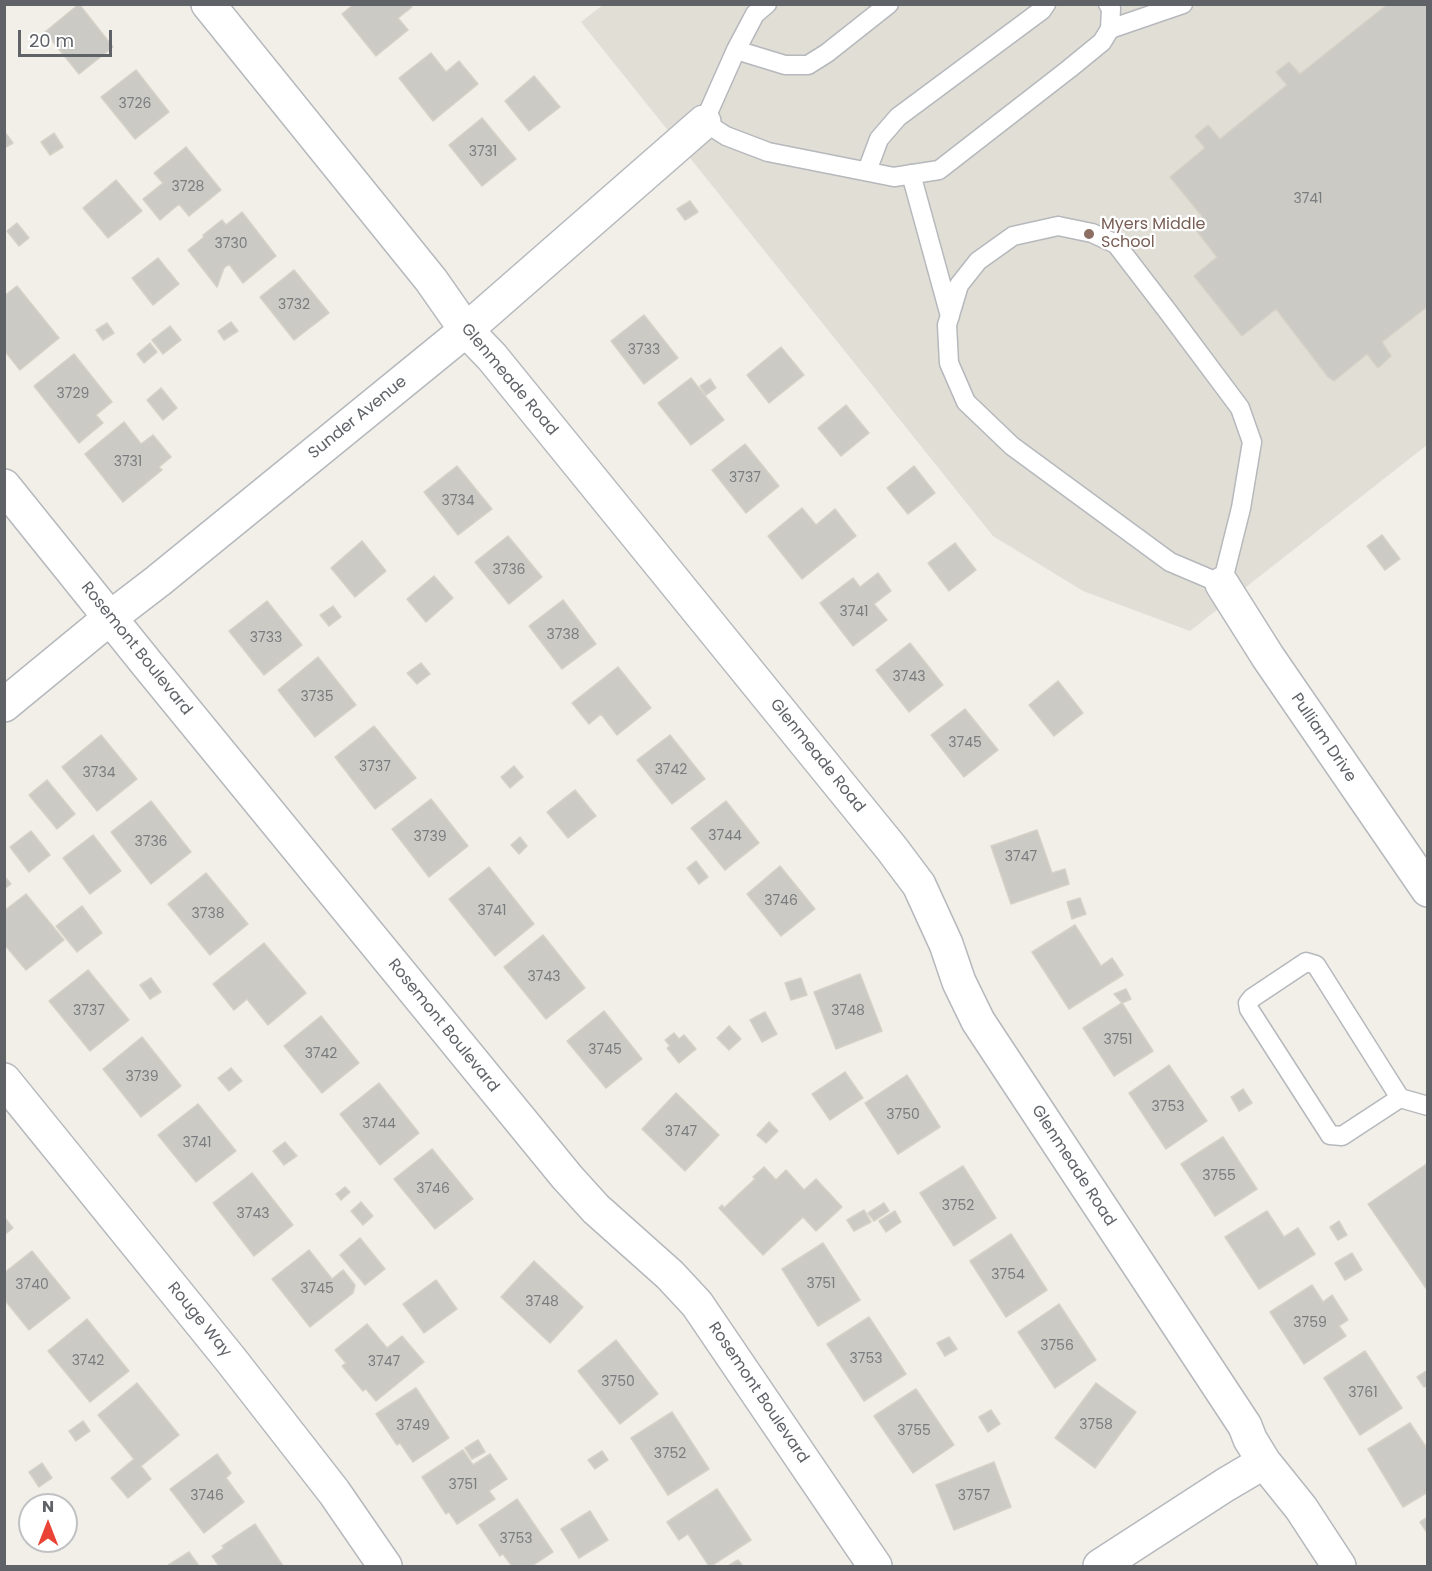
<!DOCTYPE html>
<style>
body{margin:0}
#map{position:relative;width:1432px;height:1571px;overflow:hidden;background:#f1efe8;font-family:Poppins,sans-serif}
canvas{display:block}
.frame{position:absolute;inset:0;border:6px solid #5f6368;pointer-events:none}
.north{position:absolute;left:18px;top:1493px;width:60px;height:60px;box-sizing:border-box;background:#fff;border:2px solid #bfc1c3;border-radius:50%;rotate:0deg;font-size:16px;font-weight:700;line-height:24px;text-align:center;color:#5f6368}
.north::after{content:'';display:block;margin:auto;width:21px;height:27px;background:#ea4335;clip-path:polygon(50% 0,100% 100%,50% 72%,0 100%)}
.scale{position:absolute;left:18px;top:30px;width:94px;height:27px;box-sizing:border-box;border:3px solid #5f6368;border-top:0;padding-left:8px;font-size:18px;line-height:21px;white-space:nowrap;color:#5f6368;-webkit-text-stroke:4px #fff;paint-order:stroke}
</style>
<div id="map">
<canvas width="1432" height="1571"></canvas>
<div class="frame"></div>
<div class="north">N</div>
<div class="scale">20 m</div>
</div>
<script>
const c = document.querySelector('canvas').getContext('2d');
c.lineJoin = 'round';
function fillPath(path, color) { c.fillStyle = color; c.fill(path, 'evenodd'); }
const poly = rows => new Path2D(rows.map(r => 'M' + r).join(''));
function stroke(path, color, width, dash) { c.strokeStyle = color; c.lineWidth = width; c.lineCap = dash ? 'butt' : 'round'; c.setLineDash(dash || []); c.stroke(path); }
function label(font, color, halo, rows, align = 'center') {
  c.font = font + ' Poppins,sans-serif'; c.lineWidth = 4.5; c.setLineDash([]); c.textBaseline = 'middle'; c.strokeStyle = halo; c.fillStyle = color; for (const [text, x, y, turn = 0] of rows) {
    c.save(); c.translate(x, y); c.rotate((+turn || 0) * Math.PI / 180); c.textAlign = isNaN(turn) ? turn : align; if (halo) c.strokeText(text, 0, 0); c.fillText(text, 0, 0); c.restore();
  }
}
fillPath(poly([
 [604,4,1427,5,1427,445,1190,631,1083,591,993,536,581,22]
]), '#e1ded6');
const building = poly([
 [79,4,113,47,79,74,45,32,79,4],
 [354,4,410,4,412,7,398,18,408,30,376,56,342,14,354,4],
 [1388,4,1428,4,1428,306,1382,342,1391,356,1378,368,1367,354,1334,381,1328,377,1276,309,1242,336,1194,276,1217,257,1196,230,1206,221,1170,177,1205,148,1195,136,1208,125,1220,139,1287,85,1276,72,1289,62,1300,74,1388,4],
 [431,53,446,72,459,61,478,84,433,121,399,78,431,53],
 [136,70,169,112,135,139,101,97,136,70],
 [534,76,560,107,529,131,505,101,534,76],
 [482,118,516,159,482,186,449,145,482,118],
 [4,131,13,143,4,148,4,131],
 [54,133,63,147,50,155,41,142,54,133],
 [186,147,221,190,189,216,179,204,160,220,143,199,163,183,154,173,186,147],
 [116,180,142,211,108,238,83,208,116,180],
 [690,201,698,212,685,220,677,209,690,201],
 [242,212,276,256,243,283,229,264,224,268,217,287,188,250,204,237,203,235,222,220,226,225,242,212],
 [17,223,29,238,19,246,7,231,17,223],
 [158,258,179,284,153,305,132,278,158,258],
 [294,270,329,313,294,340,260,297,294,270],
 [17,286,59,338,20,370,4,350,4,296,17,286],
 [644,315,678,358,644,384,611,341,644,315],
 [231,322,238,331,224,340,218,331,231,322],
 [107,323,114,333,103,340,96,330,107,323],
 [170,326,181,340,163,354,152,340,170,326],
 [150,343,157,352,144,363,137,354,150,343],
 [781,347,804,375,769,403,747,375,781,347],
 [74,354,112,402,96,415,103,423,79,443,34,386,74,354],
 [691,378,724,420,691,445,658,403,691,378],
 [710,379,716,388,706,395,700,386,710,379],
 [161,388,177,408,163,420,147,400,161,388],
 [846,405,869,433,841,456,818,428,846,405],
 [124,422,141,444,153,435,171,457,159,467,162,470,123,502,85,454,124,422],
 [745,444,779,486,746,513,712,470,745,444],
 [457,466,492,509,458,535,424,492,457,466],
 [914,466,935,493,908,514,887,488,914,466],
 [802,508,816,525,835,509,856,536,802,579,768,536,802,508],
 [1382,535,1400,559,1385,570,1367,546,1382,535],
 [508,536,542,577,509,604,475,562,508,536],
 [362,541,386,571,355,597,331,568,362,541],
 [955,543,976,570,949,591,928,563,955,543],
 [878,573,891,591,874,604,887,620,853,646,820,603,853,578,860,587,878,573],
 [434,576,453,598,426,622,407,599,434,576],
 [563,600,596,644,562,669,529,626,563,600],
 [267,601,302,645,264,675,229,631,267,601],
 [333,606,341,617,329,626,320,615,333,606],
 [910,643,943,685,909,712,876,670,910,643],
 [318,657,356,705,315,737,278,690,318,657],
 [421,663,430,674,417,684,407,673,421,663],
 [618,667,651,708,617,735,601,714,589,724,572,703,618,667],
 [1058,681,1083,713,1054,736,1029,705,1058,681],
 [965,709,998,750,964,777,931,735,965,709],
 [374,726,416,778,375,809,335,757,374,726],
 [101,735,137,779,97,811,62,767,101,735],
 [670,735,705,779,672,804,637,760,670,735],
 [514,766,523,777,510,788,501,777,514,766],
 [47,780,75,814,57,829,29,795,47,780],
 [575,790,596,816,568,838,547,812,575,790],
 [431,799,468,846,429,877,392,829,431,799],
 [151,801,191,852,151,884,111,832,151,801],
 [726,801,759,843,725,870,691,828,726,801],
 [1037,830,1052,873,1065,869,1069,884,1011,904,991,846,1037,830],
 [31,831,50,855,29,872,10,847,31,831],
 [93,835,121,871,90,894,63,858,93,835],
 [520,837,527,846,519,854,511,845,520,837],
 [696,861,708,877,699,884,687,868,696,861],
 [780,866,815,909,781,936,747,894,780,866],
 [489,867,534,924,495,956,449,899,489,867],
 [206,873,248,924,210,955,168,904,206,873],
 [4,876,11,884,4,889,4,876],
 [26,894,64,940,26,970,4,944,4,911,26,894],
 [1080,898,1086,914,1072,919,1067,902,1080,898],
 [82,906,102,933,77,952,56,926,82,906],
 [1075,925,1101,966,1112,958,1123,975,1069,1009,1032,952,1075,925],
 [543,935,585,988,546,1019,504,967,543,935],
 [264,943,306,993,268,1025,247,999,234,1010,213,984,264,943],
 [88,970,129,1020,90,1051,49,1001,88,970],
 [860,974,882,1031,836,1049,814,992,860,974],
 [151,978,161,992,150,999,140,985,151,978],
 [801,978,807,995,791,1000,785,983,801,978],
 [1126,989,1131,999,1122,1003,1114,994,1126,989],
 [1122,1003,1153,1051,1114,1076,1083,1028,1122,1003],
 [604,1011,642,1059,606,1088,567,1041,604,1011],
 [765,1012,777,1034,762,1042,750,1020,765,1012],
 [321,1016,359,1063,322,1093,284,1046,321,1016],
 [729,1026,741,1039,729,1050,717,1038,729,1026],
 [674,1033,679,1039,684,1035,696,1049,679,1063,667,1048,670,1046,665,1040,674,1033],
 [142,1037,181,1086,141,1117,103,1069,142,1037],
 [1169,1065,1207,1121,1166,1149,1129,1093,1169,1065],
 [231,1068,242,1081,229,1091,218,1078,231,1068],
 [845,1072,863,1098,830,1120,812,1094,845,1072],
 [907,1075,940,1127,898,1154,865,1103,907,1075],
 [379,1083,419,1133,380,1165,340,1114,379,1083],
 [1243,1089,1252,1103,1239,1111,1231,1097,1243,1089],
 [676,1093,719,1135,685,1171,642,1129,676,1093],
 [198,1104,236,1151,196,1182,158,1135,198,1104],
 [769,1122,778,1131,766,1143,757,1135,769,1122],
 [1223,1137,1257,1189,1215,1216,1181,1164,1223,1137],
 [285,1142,297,1156,284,1165,273,1151,285,1142],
 [432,1149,473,1199,435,1229,394,1179,432,1149],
 [1428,1163,1428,1291,1368,1204,1428,1163],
 [963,1166,996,1218,954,1246,920,1193,963,1166],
 [764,1167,776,1180,786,1170,804,1190,816,1179,842,1207,816,1231,803,1217,763,1255,719,1208,722,1205,724,1208,755,1179,753,1177,764,1167],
 [252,1173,293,1225,254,1256,213,1203,252,1173],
 [345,1187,350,1192,341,1200,336,1194,345,1187],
 [361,1202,373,1216,363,1225,351,1211,361,1202],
 [884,1203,889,1211,874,1221,868,1213,884,1203],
 [864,1210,871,1222,854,1231,847,1220,864,1210],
 [895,1211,901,1222,886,1232,879,1221,895,1211],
 [1267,1211,1284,1237,1298,1228,1315,1254,1259,1289,1225,1237,1267,1211],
 [4,1217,13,1228,4,1235,4,1217],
 [1339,1221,1347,1235,1338,1240,1330,1227,1339,1221],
 [1011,1234,1047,1290,1006,1317,970,1261,1011,1234],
 [360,1238,385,1269,365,1285,340,1255,360,1238],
 [823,1243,860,1300,818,1326,782,1269,823,1243],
 [309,1250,332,1279,343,1270,355,1285,353,1293,310,1327,272,1279,309,1250],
 [32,1251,70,1298,29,1330,4,1299,4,1273,32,1251],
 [1352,1253,1362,1270,1345,1280,1335,1263,1352,1253],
 [534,1261,583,1307,550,1343,501,1297,534,1261],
 [436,1280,457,1309,424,1333,403,1304,436,1280],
 [1312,1285,1323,1302,1332,1295,1348,1320,1339,1326,1346,1336,1304,1364,1270,1312,1312,1285],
 [1059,1304,1096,1360,1055,1388,1018,1332,1059,1304],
 [869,1317,906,1374,864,1401,827,1344,869,1317],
 [87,1319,129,1371,90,1402,48,1351,87,1319],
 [367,1324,387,1348,402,1336,424,1362,376,1401,366,1389,363,1391,342,1366,346,1363,335,1350,367,1324],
 [949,1337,957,1349,945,1356,937,1343,949,1337],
 [616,1340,658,1394,620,1424,578,1371,616,1340],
 [1365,1351,1402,1408,1360,1435,1324,1378,1365,1351],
 [1428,1370,1428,1385,1424,1387,1417,1377,1428,1370],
 [137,1383,179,1435,141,1466,151,1479,128,1498,111,1478,134,1459,98,1415,137,1383],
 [1096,1383,1136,1412,1095,1468,1055,1438,1096,1383],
 [416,1388,449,1438,413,1462,400,1443,397,1445,376,1414,416,1388],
 [916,1389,954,1445,913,1473,874,1416,916,1389],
 [991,1410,1000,1424,988,1432,979,1417,991,1410],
 [672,1412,709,1469,668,1495,631,1438,672,1412],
 [83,1421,90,1431,76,1441,69,1431,83,1421],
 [1410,1423,1428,1450,1428,1492,1403,1507,1368,1449,1410,1423],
 [478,1440,485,1452,472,1459,465,1448,478,1440],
 [463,1450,473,1465,490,1454,507,1479,489,1491,495,1499,457,1524,449,1512,446,1514,422,1477,463,1450],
 [602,1451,608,1460,595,1469,588,1460,602,1451],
 [217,1454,231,1473,226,1478,244,1502,204,1533,170,1489,217,1454],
 [994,1462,1011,1507,954,1530,936,1485,994,1462],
 [42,1463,52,1478,39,1487,29,1472,42,1463],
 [717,1489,751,1540,711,1566,709,1566,688,1534,679,1540,667,1522,717,1489],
 [517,1499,553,1552,532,1566,512,1566,503,1554,500,1556,479,1525,517,1499],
 [590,1511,608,1540,579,1558,561,1529,590,1511],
 [1428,1517,1428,1534,1420,1522,1428,1517],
 [255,1524,283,1566,219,1566,212,1556,224,1548,222,1546,255,1524],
 [189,1552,199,1566,167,1566,189,1552],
 [738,1560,743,1566,728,1566,738,1560]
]);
fillPath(building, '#cccac5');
stroke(building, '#d6d1c6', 1.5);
const lane = poly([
 [767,4,755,14,736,50,704,122,726,136,768,152,894,177,939,170,1069,69,1102,42,1110,29,1111,8,1108,4],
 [1110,29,1183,4],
 [736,50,785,65,808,65,827,53,889,4],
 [867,171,879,139,898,117,1042,10,1046,4],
 [911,174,950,316],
 [1058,226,1092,233,1116,244,1169,313,1240,408,1252,442,1241,508,1222,584,1170,562,1012,446,966,402,949,363,947,325,959,285,978,261,1013,236,1058,226],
 [1400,1098,1342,1136,1330,1135,1249,1009,1248,1003,1252,998,1306,962,1316,965,1400,1098,1428,1106]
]);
const street = poly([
 [208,4,431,280,466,330,492,357,892,849,919,885,946,944,959,982,978,1021,1245,1426,1250,1439,1264,1462,1301,1508,1339,1566],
 [4,486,148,665,567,1177,596,1209,670,1275,697,1304,875,1566],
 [1222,584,1268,657,1428,890],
 [4,705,111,617,158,581,466,330,704,122],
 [4,1080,231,1360,334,1492,385,1566],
 [1100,1566,1225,1485,1264,1462]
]);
stroke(lane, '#b5b8bc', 21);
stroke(street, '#b5b8bc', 36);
stroke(lane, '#fff', 18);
stroke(street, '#fff', 33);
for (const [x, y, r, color] of [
 [1089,234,6,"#8d6e63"]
]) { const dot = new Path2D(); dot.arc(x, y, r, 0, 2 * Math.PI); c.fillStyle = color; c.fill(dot); stroke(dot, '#fff', 2); }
label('14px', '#7a7d7f', null, [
 ["3726",135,104],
 ["3731",483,152],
 ["3728",188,187],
 ["3741",1308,199],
 ["3730",231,244],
 ["3732",294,305],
 ["3733",644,350],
 ["3729",73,394],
 ["3731",128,462],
 ["3737",745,478],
 ["3734",458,501],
 ["3736",509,570],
 ["3741",854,612],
 ["3738",563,635],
 ["3733",266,638],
 ["3743",909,677],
 ["3735",317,697],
 ["3745",965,743],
 ["3737",375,767],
 ["3742",671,770],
 ["3734",99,773],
 ["3744",725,836],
 ["3739",430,837],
 ["3736",151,842],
 ["3747",1021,857],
 ["3746",781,901],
 ["3741",492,911],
 ["3738",208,914],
 ["3743",544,977],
 ["3737",89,1011],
 ["3748",848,1011],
 ["3751",1118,1040],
 ["3745",605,1050],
 ["3742",321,1054],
 ["3739",142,1077],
 ["3753",1168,1107],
 ["3750",903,1115],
 ["3744",379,1124],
 ["3747",681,1132],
 ["3741",197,1143],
 ["3755",1219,1176],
 ["3746",433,1189],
 ["3752",958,1206],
 ["3743",253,1214],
 ["3754",1008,1275],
 ["3751",821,1284],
 ["3740",32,1285],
 ["3745",317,1289],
 ["3748",542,1302],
 ["3759",1310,1323],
 ["3756",1057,1346],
 ["3753",866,1359],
 ["3742",88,1361],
 ["3747",384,1362],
 ["3750",618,1382],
 ["3761",1363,1393],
 ["3758",1096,1425],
 ["3749",413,1426],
 ["3755",914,1431],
 ["3752",670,1454],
 ["3751",463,1485],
 ["3746",207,1496],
 ["3757",974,1496],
 ["3753",516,1539]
]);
label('16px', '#785e54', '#fff', [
 ["Myers Middle",1101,225],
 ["School",1101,243]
], 'left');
label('16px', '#5f6368', '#fff', [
 ["Glenmeade Road",509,380,50],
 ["Sunder Avenue",358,418,-39],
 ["Rosemont Boulevard",136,649,51],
 ["Pulliam Drive",1323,738,56],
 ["Glenmeade Road",817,756,51],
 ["Rosemont Boulevard",443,1026,51],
 ["Glenmeade Road",1073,1166,57],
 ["Rouge Way",199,1320,51],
 ["Rosemont Boulevard",758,1393,56]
]);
</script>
